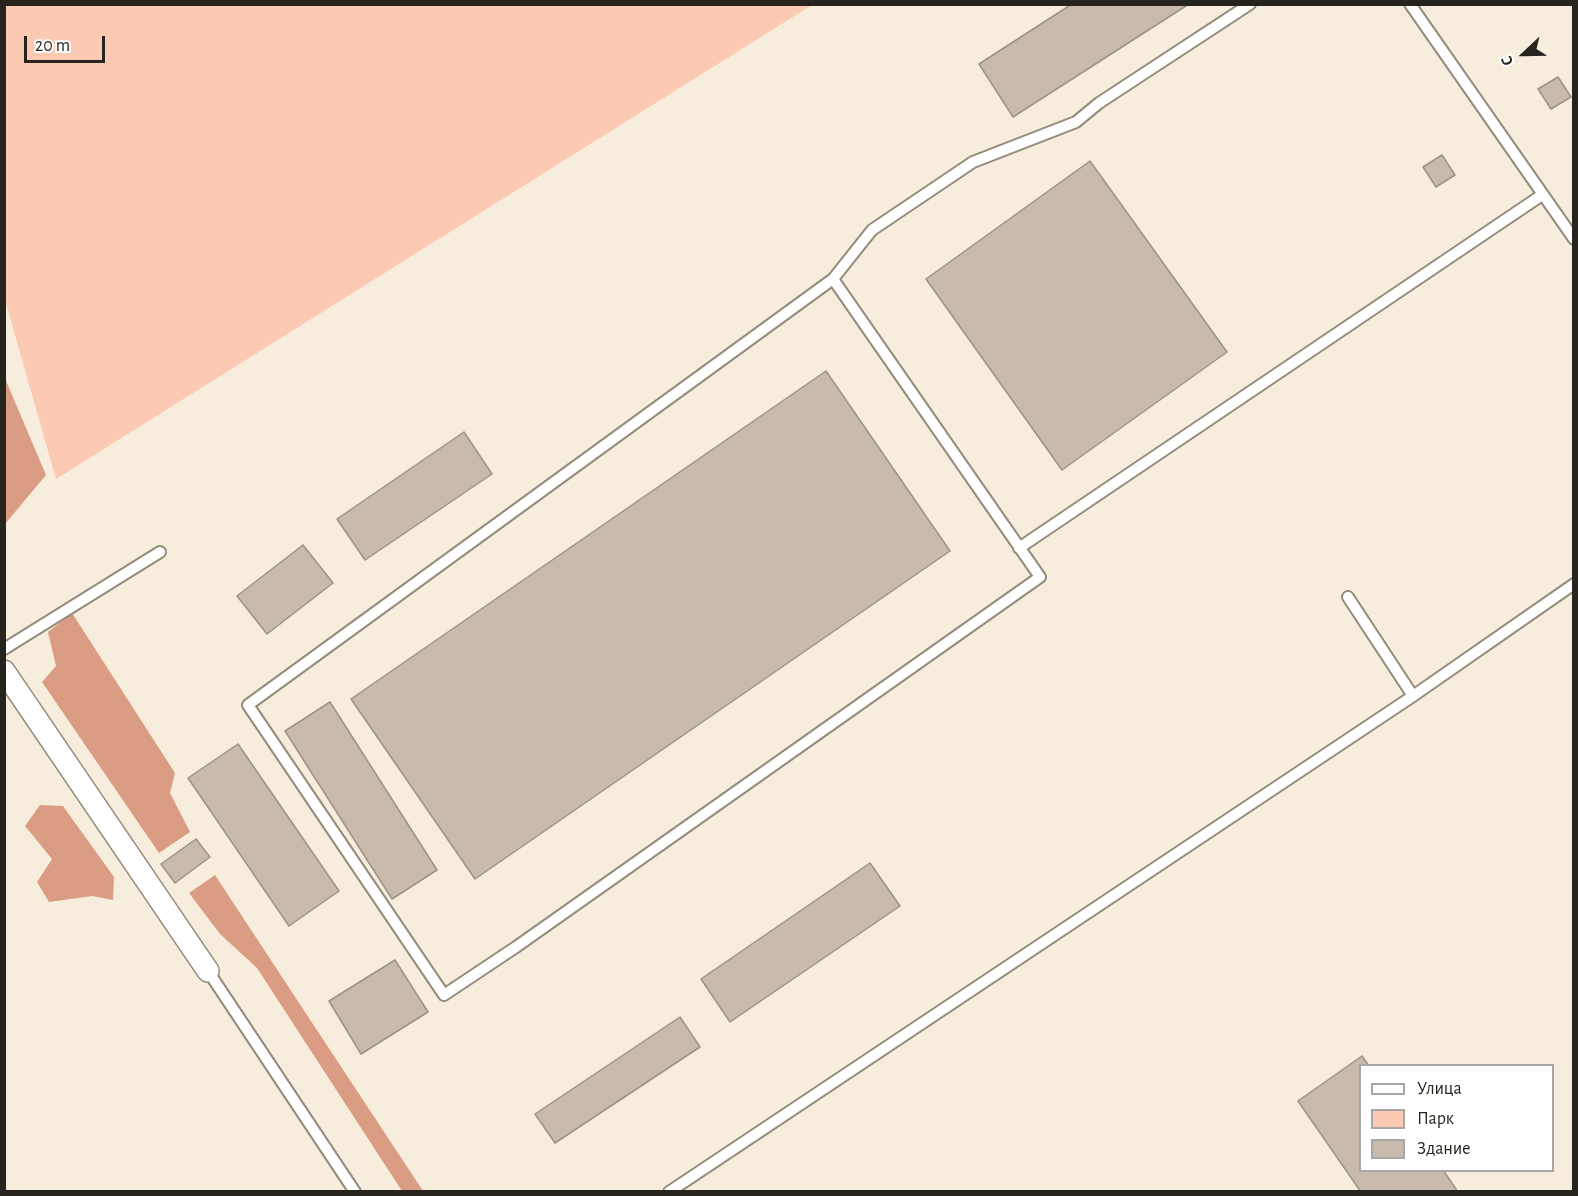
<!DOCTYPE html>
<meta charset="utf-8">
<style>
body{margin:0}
#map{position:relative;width:1578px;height:1196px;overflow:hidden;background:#f7eddd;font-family:"Alegreya Sans",sans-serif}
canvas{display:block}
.frame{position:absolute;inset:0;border:6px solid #27241e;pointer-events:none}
.legend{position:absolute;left:1359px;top:1064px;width:195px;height:108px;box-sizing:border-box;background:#fff;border:2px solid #a9a7a5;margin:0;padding:8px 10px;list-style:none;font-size:18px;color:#27241e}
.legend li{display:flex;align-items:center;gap:12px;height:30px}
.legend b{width:30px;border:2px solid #a9a7a5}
.north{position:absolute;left:1494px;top:24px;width:60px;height:60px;-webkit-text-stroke:4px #fff;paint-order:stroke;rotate:248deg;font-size:16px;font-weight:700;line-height:24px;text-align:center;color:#27241e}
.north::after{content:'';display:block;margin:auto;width:21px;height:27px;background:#27241e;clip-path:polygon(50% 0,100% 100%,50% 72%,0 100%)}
.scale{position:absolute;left:24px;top:36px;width:81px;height:27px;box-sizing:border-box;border:3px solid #27241e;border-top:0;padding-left:8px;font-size:18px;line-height:21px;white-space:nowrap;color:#27241e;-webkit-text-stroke:4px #fff;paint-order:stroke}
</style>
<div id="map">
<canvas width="1578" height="1196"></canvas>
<div class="frame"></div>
<ul class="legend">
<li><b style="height:8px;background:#fff"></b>Улица</li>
<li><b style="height:16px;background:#fcc9b3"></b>Парк</li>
<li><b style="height:16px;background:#c9baae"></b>Здание</li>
</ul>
<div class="north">С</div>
<div class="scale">20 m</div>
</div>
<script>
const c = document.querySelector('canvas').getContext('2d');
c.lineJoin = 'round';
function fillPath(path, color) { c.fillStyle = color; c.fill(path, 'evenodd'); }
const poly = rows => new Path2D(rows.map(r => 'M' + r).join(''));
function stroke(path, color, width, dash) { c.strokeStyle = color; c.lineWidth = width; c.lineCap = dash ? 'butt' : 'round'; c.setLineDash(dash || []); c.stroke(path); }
fillPath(poly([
 [4,5,5,4,812,5,56,479,5,300]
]), '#fcc9b3');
fillPath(poly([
 [4,376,46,475,5,524,4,524],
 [72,613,175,773,170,793,190,832,159,853,42,682,56,666,48,632],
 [40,805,63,806,114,877,113,900,92,896,49,902,37,882,52,859,25,826],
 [215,875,305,1012,423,1191,402,1191,257,968,220,934,189,893]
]), '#da9d83');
const building = poly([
 [1072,4,1189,4,1013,117,979,64,1072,4],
 [1558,77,1571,97,1551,109,1538,89,1558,77],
 [1442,155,1455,175,1436,187,1423,167,1442,155],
 [1090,161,1227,352,1062,470,926,279,1090,161],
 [826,371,950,551,475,879,351,699,826,371],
 [464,432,492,474,365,560,337,519,464,432],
 [303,545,333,583,267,634,237,596,303,545],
 [330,702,437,870,392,899,285,731,330,702],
 [238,744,339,891,289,926,188,778,238,744],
 [196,839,210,857,175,883,161,864,196,839],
 [870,863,900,906,730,1022,701,979,870,863],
 [395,960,428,1012,361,1054,329,1001,395,960],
 [680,1017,700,1047,555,1143,535,1114,680,1017],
 [1362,1056,1369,1066,1360,1066,1360,1170,1443,1170,1458,1192,1361,1192,1298,1101,1362,1056]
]);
fillPath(building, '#c9baae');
stroke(building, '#9f9185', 1.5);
const service = poly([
 [1410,4,1574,239],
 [833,279,1040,577,516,947,444,995,248,705,833,279,872,230,973,162,1076,122,1099,103,1250,4],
 [1019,548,1542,195],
 [1348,597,1413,696],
 [4,649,160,552],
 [208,971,355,1192],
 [669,1192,1413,696,1574,584]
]);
const minor = poly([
 [4,671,208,971]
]);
stroke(service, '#948b7c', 14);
stroke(minor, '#948b7c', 24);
stroke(service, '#fff', 10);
stroke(minor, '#fff', 21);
</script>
